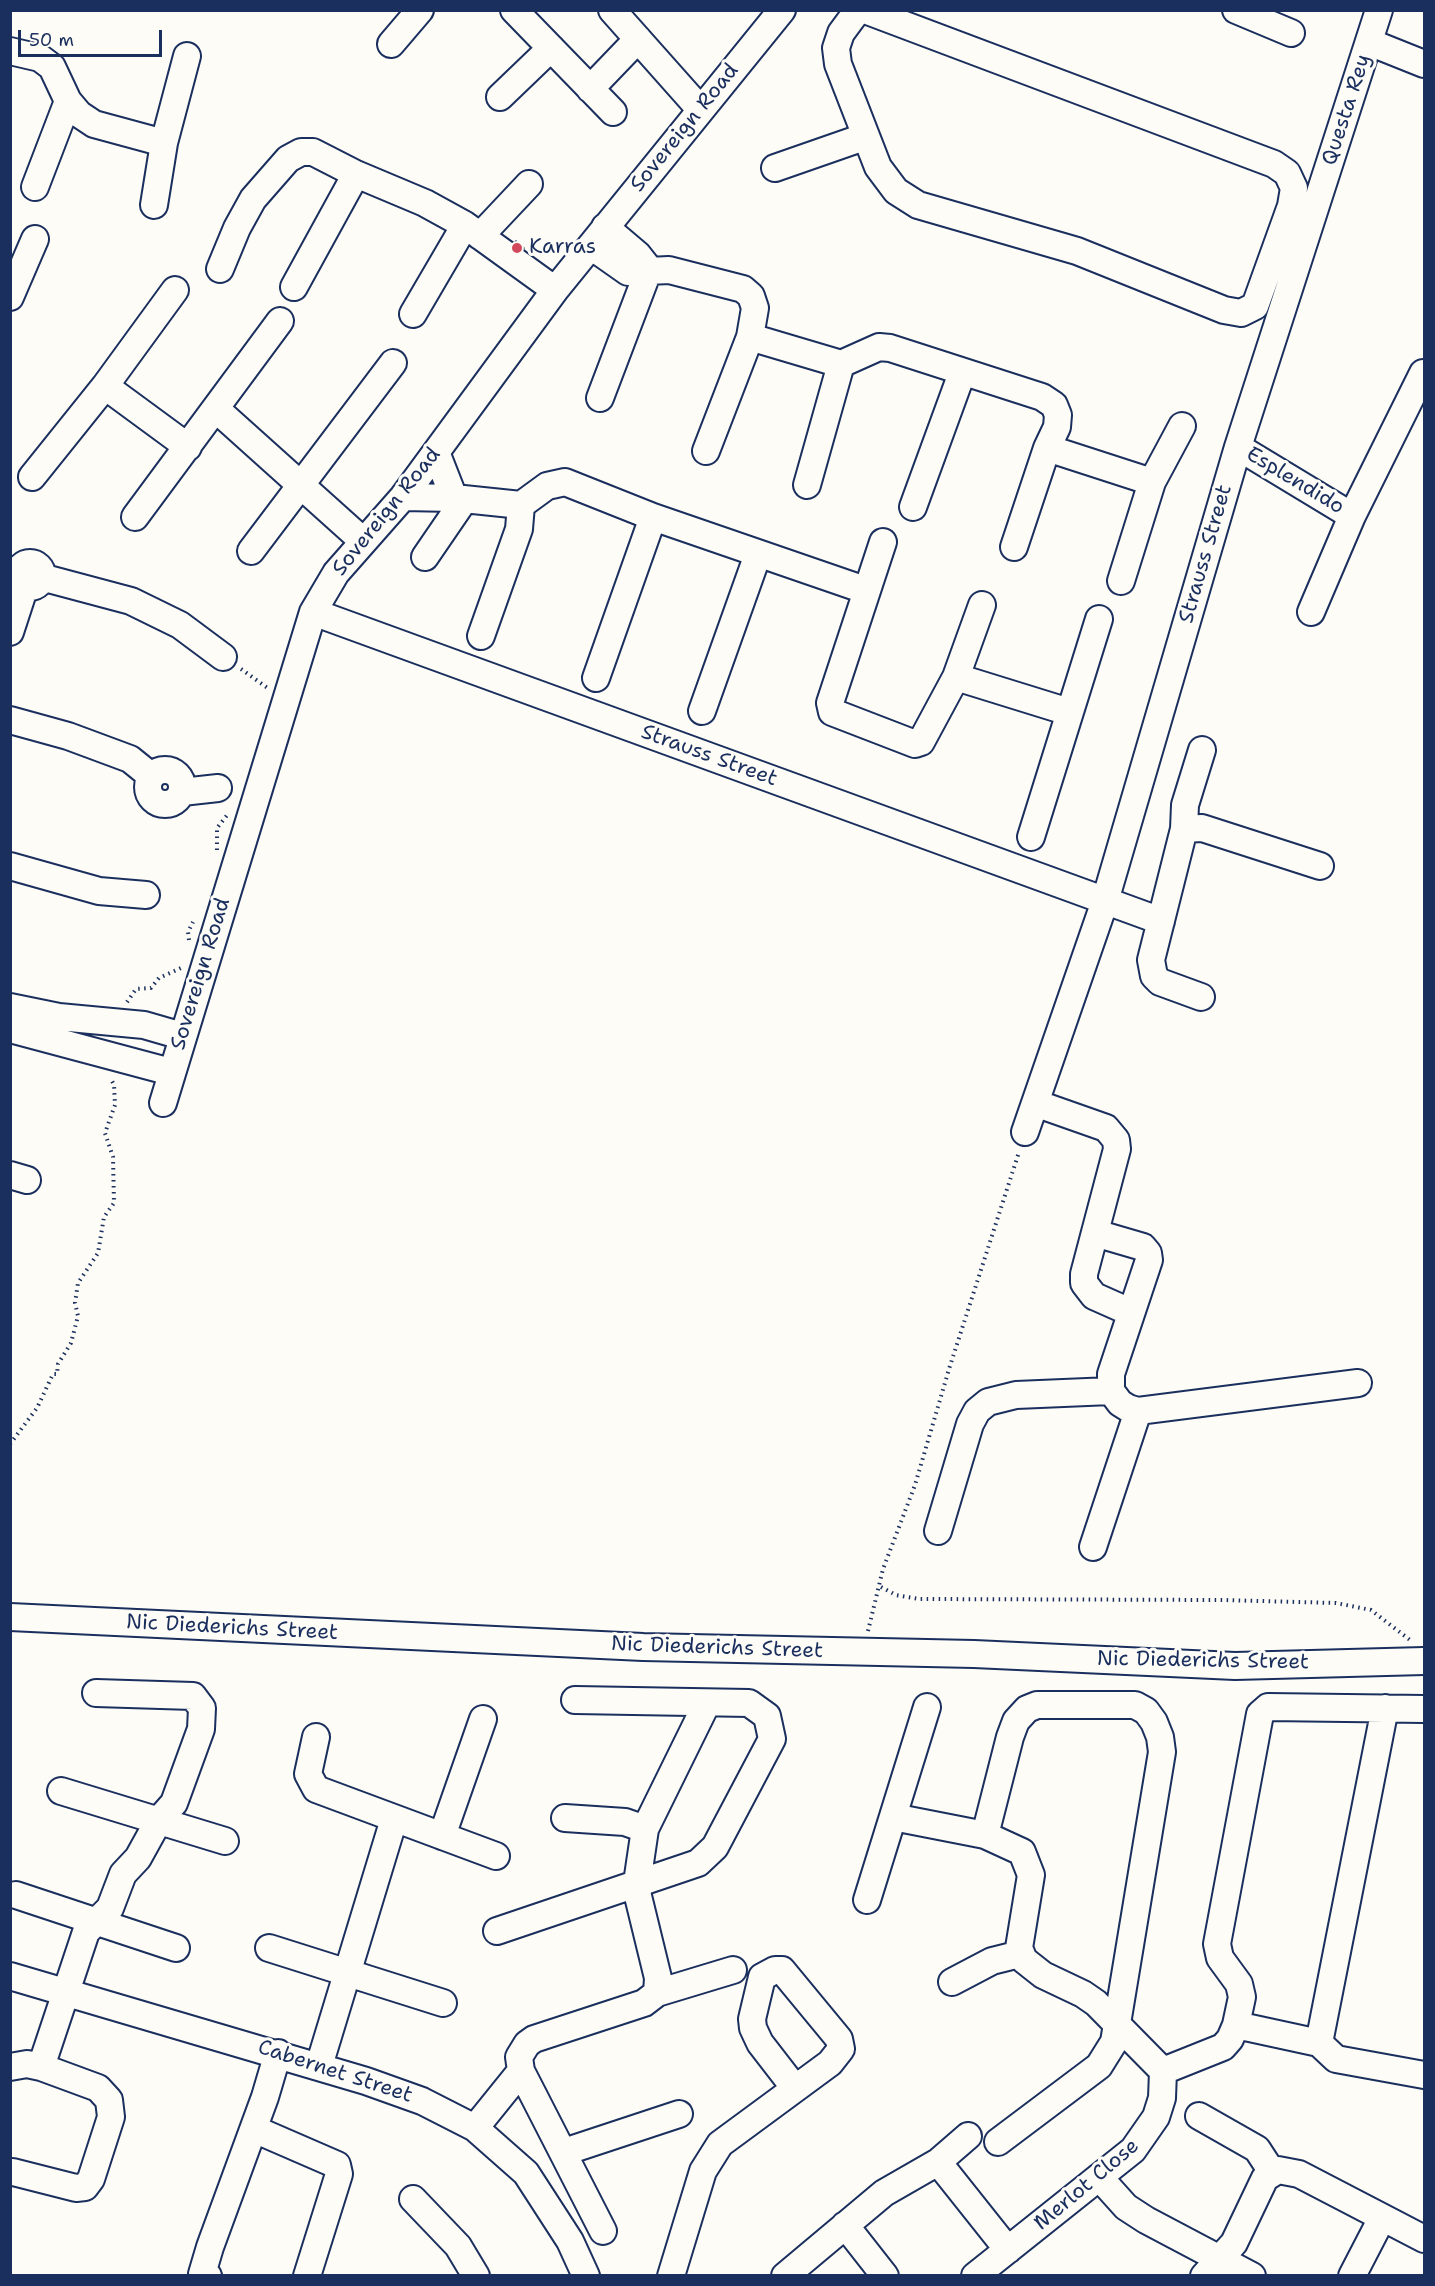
<!DOCTYPE html>
<style>
body{margin:0}
#map{position:relative;width:1435px;height:2286px;overflow:hidden;background:#fdfcf7;font-family:"Shantell Sans",sans-serif}
canvas{display:block}
.frame{position:absolute;inset:0;border:12px solid #1b2f5e;pointer-events:none}
.scale{position:absolute;left:18px;top:30px;width:144px;height:27px;box-sizing:border-box;border:3px solid #1b2f5e;border-top:0;padding-left:8px;font-size:18px;line-height:21px;white-space:nowrap;color:#1b2f5e;-webkit-text-stroke:4px #fdfcf7;paint-order:stroke}
</style>
<div id="map">
<canvas width="1435" height="2286"></canvas>
<div class="frame"></div>
<div class="scale">50 m</div>
</div>
<script>
const c = document.querySelector('canvas').getContext('2d');
c.lineJoin = 'round';
function fillPath(path, color) { c.fillStyle = color; c.fill(path, 'evenodd'); }
const poly = rows => new Path2D(rows.map(r => 'M' + r).join(''));
function stroke(path, color, width, dash) { c.strokeStyle = color; c.lineWidth = width; c.lineCap = dash ? 'butt' : 'round'; c.setLineDash(dash || []); c.stroke(path); }
function label(font, color, halo, rows, align = 'center') {
  c.font = font + ' "Shantell Sans",sans-serif'; c.lineWidth = 6; c.setLineDash([]); c.textBaseline = 'middle'; c.strokeStyle = halo; c.fillStyle = color; for (const [text, x, y, turn = 0] of rows) {
    c.save(); c.translate(x, y); c.rotate((+turn || 0) * Math.PI / 180); c.textAlign = isNaN(turn) ? turn : align; if (halo) c.strokeText(text, 0, 0); c.fillText(text, 0, 0); c.restore();
  }
}
const building = poly([
 [516,241,524,248,519,255,510,248,516,241]
]);
fillPath(building, '#ebbde0');
stroke(building, '#1b2f5e', 1.5);
const minor = poly([
 [514,10,613,112],
 [612,10,700,109],
 [858,10,841,33,836,48,838,64,878,167,896,191,918,205,1077,251,1224,310,1241,313,1255,306,1291,206,1294,188,1287,173,1274,164,865,10],
 [1236,10,1291,33],
 [1369,42,1424,64],
 [391,44,420,10],
 [10,51,40,58,52,67,68,101,79,114,94,124,164,143],
 [590,89,638,39],
 [500,97,551,48],
 [775,168,864,137],
 [35,187,68,101],
 [154,205,164,143,187,56],
 [605,227,638,255,649,269],
 [480,236,529,184],
 [591,246,628,272,669,270,743,289,751,296,755,308,750,337,841,364,879,347,890,348,1042,397,1054,405,1058,415,1057,427,1047,448,1152,482,1182,426],
 [220,269,237,228,253,199,288,159,301,152,313,152,356,174,425,203,465,225,555,290],
 [294,287,356,174],
 [10,297,35,239],
 [413,314,465,225],
 [105,386,188,447],
 [600,398,649,269],
 [216,409,363,541],
 [1238,447,1352,516],
 [706,451,750,337],
 [436,452,454,498],
 [32,477,105,386,175,290],
 [807,485,841,364],
 [403,497,454,498,521,505,547,486,565,482,653,517,865,590],
 [913,507,962,373],
 [135,517,280,321],
 [883,542,830,703,832,712,915,744,921,742,956,677,982,605],
 [1014,547,1047,448],
 [251,551,393,363],
 [425,557,464,500],
 '18 575a12 12 0 1 1 24 0a12 12 0 1 1-24 0Z',
 [41,577,131,601,180,625,223,657],
 [1121,581,1152,482],
 [313,612,1161,921],
 [1311,612,1352,516,1423,373],
 [10,632,25,586],
 [481,636,519,529,521,505],
 [956,677,1069,712],
 [596,678,653,517],
 [702,711,758,554],
 [10,720,68,736,130,759,151,776],
 '148 787a17 17 0 1 1 34 0a17 17 0 1 1-34 0Z',
 [182,792,218,788],
 [1184,829,1202,828,1320,866],
 [1031,837,1099,619],
 [10,866,99,891,146,895],
 [1201,997,1160,982,1154,976,1151,960,1184,829,1185,805,1202,750],
 [10,1007,59,1017,144,1025,182,1036],
 [10,1029,171,1072],
 [163,1103,313,612,336,573,403,497,555,290,782,10],
 [1035,1103,1106,1128,1116,1140,1117,1149,1084,1274,1084,1283,1094,1296,1130,1312],
 [1025,1132,1105,901,1238,447,1379,10],
 [10,1175,27,1180],
 [1095,1233,1143,1247,1148,1253,1149,1260,1111,1374,1111,1391,1120,1403,1128,1408,1138,1411,1358,1383],
 [938,1531,970,1424,977,1411,988,1402,1016,1395,1111,1391],
 [1093,1547,1138,1411],
 [10,1617,643,1647,974,1654,1235,1666,1424,1661],
 [316,1737,308,1774,316,1789,496,1856],
 [61,1791,225,1841],
 [893,1817,985,1835,1022,1852,1031,1875,1019,1948,1024,1960,1043,1975,1083,1994,1096,2003,1163,2071],
 [565,1818,625,1822,645,1829],
 [985,1835,1010,1737,1016,1721,1027,1709,1037,1705,1135,1705,1146,1711,1154,1722,1160,1737,1162,1752,1114,2042,1099,2066,998,2142],
 [442,1836,483,1719],
 [16,1895,176,1948],
 [867,1900,927,1707],
 [497,1931,698,1863,715,1847,772,1739,767,1716,749,1703,575,1700],
 [269,1948,443,2003],
 [10,1976,366,2081,422,2101,475,2128,526,2173,570,2241,586,2276],
 [952,1982,992,1961,1020,1954],
 [657,1993,733,1970],
 [1236,2025,1319,2043,1336,2059,1424,2075],
 [1319,2043,1385,1708],
 [319,2066,394,1819],
 [10,2067,27,2064,41,2067,86,1932,110,1908,123,1874,138,1858,159,1820,174,1803,201,1729,202,1708,193,1696,96,1693],
 [1163,2071,1223,2047,1230,2039,1236,2025,1242,1997,1239,1984,1220,1958,1217,1944,1260,1714,1268,1707,1424,1709],
 [1199,2116,1257,2149,1272,2172],
 [475,2128,521,2071],
 [254,2129,337,2165,339,2174,307,2276],
 [564,2152,679,2114],
 [938,2162,1008,2250],
 [13,2172,76,2188,85,2187,91,2179,111,2117,109,2100,98,2088,41,2067],
 [1099,2177,1126,2207,1146,2220,1252,2276],
 [413,2199,458,2246,476,2276],
 [845,2225,885,2276],
 [603,2231,521,2071,519,2057,527,2044,534,2039,644,2003,657,1993,658,1978,638,1896,637,1883,645,1829,707,1703],
 [208,2276,202,2274,210,2247,265,2097,278,2053],
 [671,2276,703,2171,720,2144,830,2063,841,2049,839,2039,782,1970,775,1970,762,1977,752,2019,753,2028,760,2043,794,2087],
 [785,2276,884,2193,938,2162,968,2136],
 [975,2276,1133,2150,1156,2117,1162,2098,1163,2071],
 [1204,2276,1234,2243,1265,2178,1278,2170,1299,2174,1424,2239],
 [1352,2276,1382,2218]
]);
stroke(minor, '#1b2f5e', 30);
stroke(poly([
 [241,669,269,689],
 [217,850,217,828,228,814],
 [189,940,188,932,193,922],
 [127,1002,136,989,151,988,159,978,181,968],
 [10,1444,37,1408,53,1374,57,1374,58,1364,71,1343,78,1316,75,1303,78,1283,98,1253,104,1217,114,1203,113,1157,105,1133,115,1105,114,1085,111,1079],
 [881,1587,896,1595,919,1599,1222,1600,1336,1603,1371,1610,1410,1640],
 [868,1631,883,1569,915,1485,949,1369,1019,1152]
]), '#1b2f5e', 4, [1.5, 4.5]);
stroke(minor, '#fdfcf7', 26);
for (const [x, y, r, color] of [
 [517,248,6,"#d1495b"]
]) { const dot = new Path2D(); dot.arc(x, y, r, 0, 2 * Math.PI); c.fillStyle = color; c.fill(dot); stroke(dot, '#fdfcf7', 2); }
label('21px', '#1b2f5e', '#fdfcf7', [
 ["Questa Rey",1347,110,-72],
 ["Sovereign Road",685,128,-51],
 ["Esplendido",1295,481,31],
 ["Sovereign Road",387,512,-51],
 ["Strauss Street",1206,554,-74],
 ["Strauss Street",709,756,20],
 ["Sovereign Road",201,974,-73],
 ["Nic Diederichs Street",232,1628,3],
 ["Nic Diederichs Street",717,1648,2],
 ["Nic Diederichs Street",1203,1661,1],
 ["Cabernet Street",335,2072,18],
 ["Merlot Close",1087,2185,-40]
]);
label('21px', '#1b2f5e', '#fdfcf7', [
 ["Karras",529,248]
], 'left');
</script>
